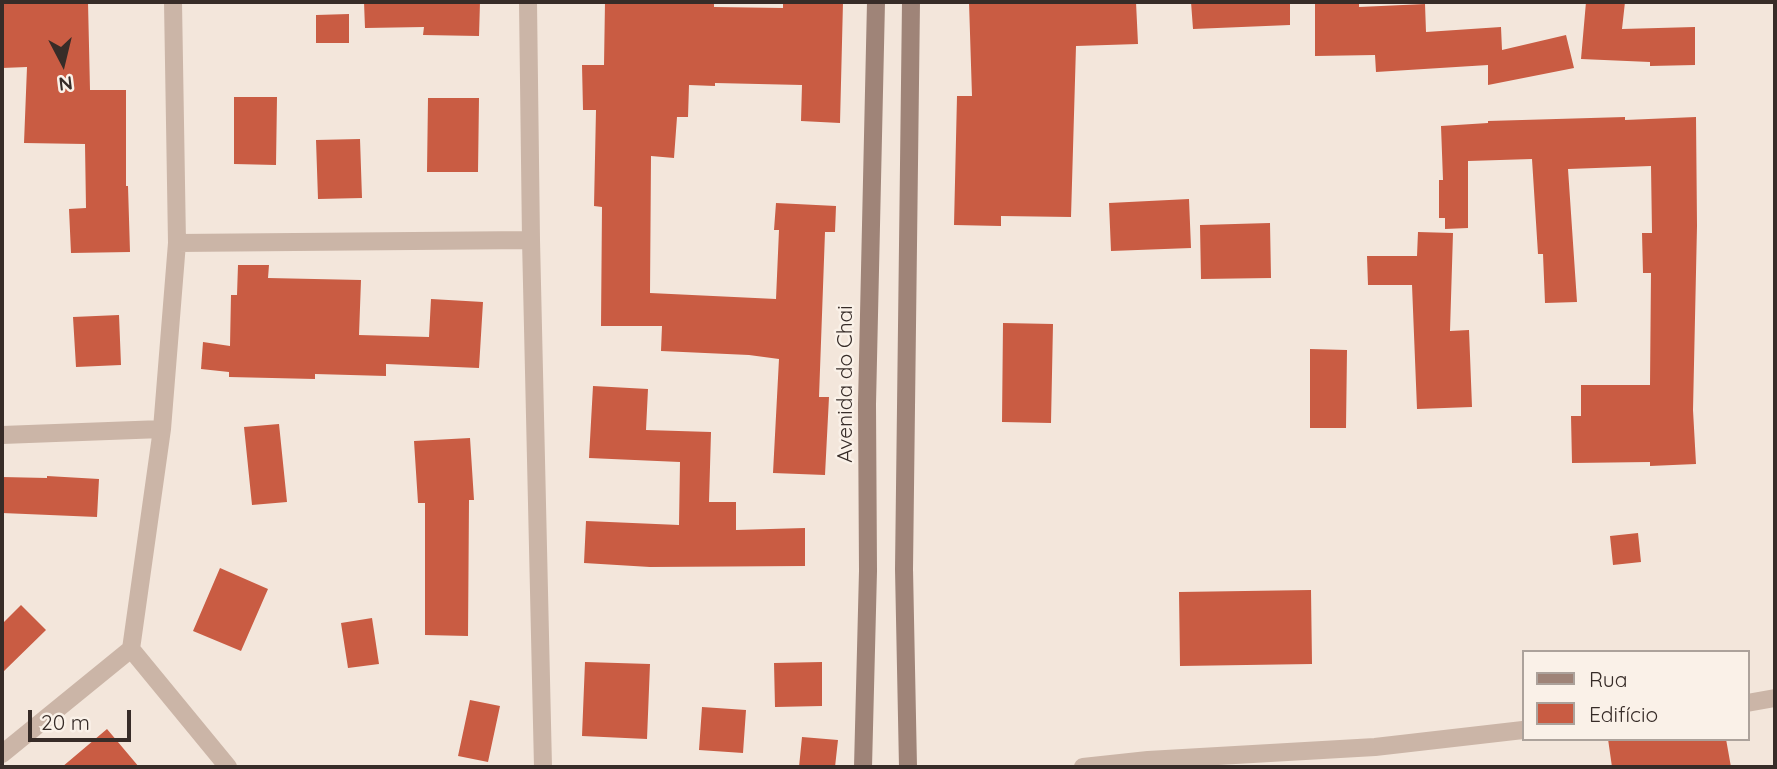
<!DOCTYPE html>
<meta charset="utf-8">
<style>
body{margin:0}
#map{position:relative;width:1777px;height:769px;overflow:hidden;background:#f3e6db;font-family:Quicksand,sans-serif}
canvas{display:block}
.frame{position:absolute;inset:0;border:4px solid #372c28;pointer-events:none}
.legend{position:absolute;left:1522px;top:650px;width:228px;height:91px;box-sizing:border-box;background:#faf1e8;border:2px solid #aca29b;margin:0;padding:9px 12px;list-style:none;font-size:21px;color:#372c28}
.legend li{display:flex;align-items:center;gap:14px;height:35px}
.legend b{width:35px;border:2px solid #aca29b}
.north{position:absolute;left:28px;top:28px;width:70px;height:70px;-webkit-text-stroke:5px #faf1e8;paint-order:stroke;rotate:173deg;font-size:19px;font-weight:700;line-height:28px;text-align:center;color:#372c28}
.north::after{content:'';display:block;margin:auto;width:24px;height:32px;background:#372c28;clip-path:polygon(50% 0,100% 100%,50% 72%,0 100%)}
.scale{position:absolute;left:28px;top:710px;width:103px;height:32px;box-sizing:border-box;border:4px solid #372c28;border-top:0;padding-left:9px;font-size:21px;line-height:24px;white-space:nowrap;color:#372c28;-webkit-text-stroke:5px #faf1e8;paint-order:stroke}
</style>
<div id="map">
<canvas width="1777" height="769"></canvas>
<div class="frame"></div>
<ul class="legend">
<li><b style="height:9px;background:#9f8478"></b>Rua</li>
<li><b style="height:19px;background:#c95c43"></b>Edifício</li>
</ul>
<div class="north">N</div>
<div class="scale">20 m</div>
</div>
<script>
const c = document.querySelector('canvas').getContext('2d');
c.lineJoin = 'round';
function fillPath(path, color) { c.fillStyle = color; c.fill(path, 'evenodd'); }
const poly = rows => new Path2D(rows.map(r => 'M' + r).join(''));
function stroke(path, color, width, dash) { c.strokeStyle = color; c.lineWidth = width; c.lineCap = dash ? 'butt' : 'round'; c.setLineDash(dash || []); c.stroke(path); }
function label(font, color, halo, rows, align = 'center') {
  c.font = font + ' Quicksand,sans-serif'; c.lineWidth = 5; c.setLineDash([]); c.textBaseline = 'middle'; c.strokeStyle = halo; c.fillStyle = color; for (const [text, x, y, turn = 0] of rows) {
    c.save(); c.translate(x, y); c.rotate((+turn || 0) * Math.PI / 180); c.textAlign = isNaN(turn) ? turn : align; if (halo) c.strokeText(text, 0, 0); c.fillText(text, 0, 0); c.restore();
  }
}
fillPath(poly([
 [2,2,88,2,90,90,126,90,126,186,128,186,130,252,71,253,69,209,86,208,85,144,24,143,27,67,2,68],
 [364,2,480,2,479,36,423,35,424,27,365,28],
 [605,2,714,2,714,7,783,8,783,2,843,2,840,123,801,121,802,85,715,83,715,86,689,85,688,117,677,117,674,158,651,156,650,293,776,299,779,230,774,230,776,203,836,206,835,232,825,232,819,397,829,397,825,475,773,473,779,359,749,355,661,351,662,326,601,326,602,207,594,206,596,110,583,110,582,65,604,65],
 [969,2,1136,2,1138,44,1076,46,1071,217,1001,216,1001,226,954,225,957,96,972,96],
 [1191,2,1290,2,1290,25,1193,29],
 [1315,2,1359,2,1359,7,1425,4,1426,32,1501,27,1502,50,1566,35,1574,68,1488,85,1488,65,1376,72,1375,55,1315,56],
 [1586,2,1625,2,1622,29,1695,27,1695,65,1650,66,1650,62,1581,59],
 [349,14,349,43,316,43,316,15],
 [234,97,277,97,276,165,234,164],
 [428,98,479,98,478,172,427,172],
 [1625,117,1625,120,1696,117,1697,226,1693,410,1696,464,1650,466,1650,462,1572,463,1571,416,1581,416,1581,385,1650,385,1651,273,1643,273,1642,233,1652,233,1651,166,1568,169,1577,302,1545,303,1543,254,1538,254,1532,159,1468,161,1468,228,1445,229,1445,218,1439,218,1439,180,1443,180,1441,126,1488,123,1488,121],
 [360,139,362,198,318,199,316,140],
 [1189,199,1191,248,1111,251,1109,203],
 [1270,223,1271,278,1201,279,1200,225],
 [1418,232,1453,233,1450,331,1469,330,1472,407,1417,409,1412,285,1368,285,1367,256,1417,256],
 [238,265,269,265,268,278,361,280,359,335,429,337,431,299,483,302,479,368,386,364,386,376,315,374,315,379,229,377,229,372,201,369,203,342,230,346,231,295,237,295],
 [119,315,121,365,76,367,73,317],
 [1003,323,1053,324,1051,423,1002,422],
 [1310,349,1347,350,1346,428,1310,428],
 [593,386,648,389,646,430,711,432,709,502,736,502,736,530,805,528,805,566,650,567,584,563,586,521,679,525,680,462,589,458],
 [279,424,287,502,252,505,244,427],
 [470,438,474,500,469,500,468,636,425,635,425,503,418,503,414,441],
 [47,476,99,479,97,517,2,513,2,477,47,478],
 [1638,533,1641,562,1613,565,1610,536],
 [220,568,268,589,241,651,193,631],
 [1311,590,1312,664,1180,666,1179,592],
 [21,605,46,630,2,673,2,624],
 [372,618,379,664,348,668,341,623],
 [585,662,650,664,647,739,582,736],
 [822,662,822,706,775,707,774,663],
 [470,700,500,706,488,762,458,756],
 [702,707,746,710,743,753,699,750],
 [107,729,139,767,62,767],
 [802,737,838,740,835,767,799,767],
 [1608,739,1726,739,1731,767,1612,767]
]), '#c95c43');
stroke(poly([
 [528,2,531,240,543,767],
 [177,243,531,240],
 [2,435,162,429],
 [131,649,228,767],
 [1747,703,1775,698],
 [2,754,131,649,162,429,177,243,173,2],
 [1083,767,1148,760,1375,747,1523,730]
]), '#cbb5a7', 18);
stroke(poly([
 [863,767,868,571,867,404,876,2],
 [908,767,904,569,911,2]
]), '#9f8478', 18);
label('21px', '#372c28', '#faf1e8', [
 ["Avenida do Chai",846,384,-90]
]);
</script>
